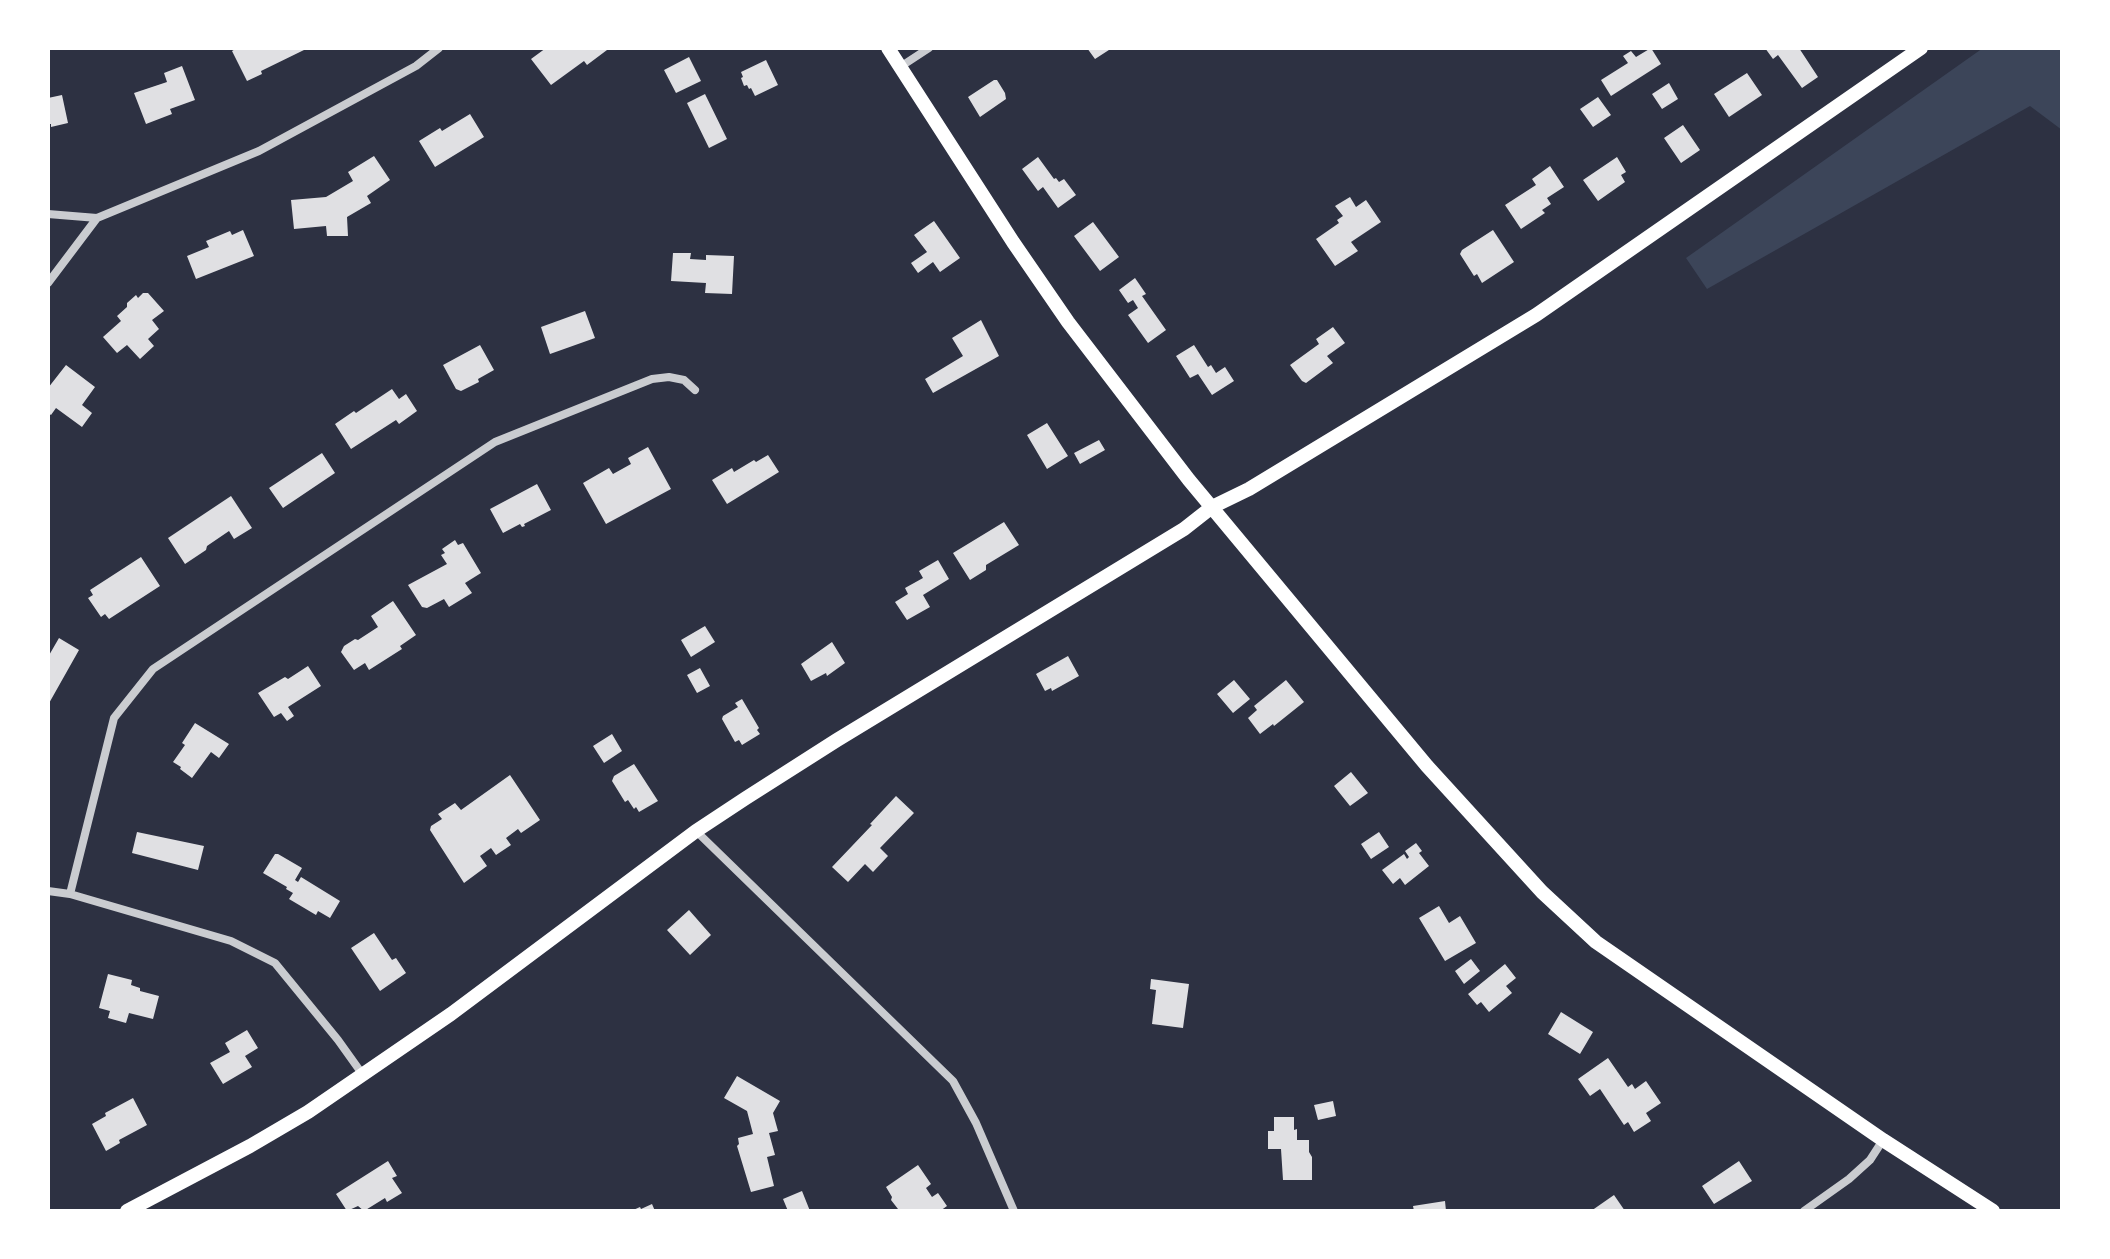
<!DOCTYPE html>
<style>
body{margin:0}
#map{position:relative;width:2110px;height:1259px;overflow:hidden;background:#2d3142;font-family:"PT Sans Narrow",sans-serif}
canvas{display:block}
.frame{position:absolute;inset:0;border:50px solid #fff;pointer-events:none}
</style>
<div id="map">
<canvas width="2110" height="1259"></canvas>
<div class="frame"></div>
</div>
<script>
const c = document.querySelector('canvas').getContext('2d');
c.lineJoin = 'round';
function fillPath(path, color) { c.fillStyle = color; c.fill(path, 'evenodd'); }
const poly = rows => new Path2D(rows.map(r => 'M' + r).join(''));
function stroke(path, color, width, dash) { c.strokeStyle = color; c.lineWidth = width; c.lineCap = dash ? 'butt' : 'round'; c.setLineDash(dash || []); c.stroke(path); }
fillPath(poly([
 [1983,48,2062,48,2062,130,2030,106,1707,289,1686,258]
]), '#3c4559');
fillPath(poly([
 [237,48,303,48,304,50,261,71,262,74,247,81,232,51],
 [546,48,605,48,607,50,587,65,584,61,551,85,531,59],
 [1087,48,1112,48,1095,59],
 [1651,48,1661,64,1611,96,1601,80,1628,63,1623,56,1631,51,1636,57],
 [1765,48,1799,48,1818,77,1802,88,1778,55,1773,59],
 [689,57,701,81,676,93,664,70],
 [766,60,778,85,755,96,751,88,749,89,747,85,744,86,741,78,743,77,741,72],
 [182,66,195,100,170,109,172,114,146,124,134,93,167,82,164,73],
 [1747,73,1762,95,1729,117,1714,94],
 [994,80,997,80,1005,93,1006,99,980,117,968,97],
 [1669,83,1678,99,1662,109,1652,94],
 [705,94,727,139,709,148,687,103],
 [62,95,68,123,51,127,51,124,48,124,48,98],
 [1598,97,1611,115,1593,127,1580,109],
 [470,114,484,137,435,167,419,141,440,128,442,131],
 [1683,125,1700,150,1681,163,1664,138],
 [374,156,390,180,367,196,371,203,347,217,348,236,327,236,326,226,294,229,291,200,326,197,353,181,348,172],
 [1038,157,1054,179,1056,178,1059,182,1064,179,1076,195,1058,208,1043,187,1038,191,1022,169],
 [1617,157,1626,172,1621,175,1625,182,1598,201,1583,180],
 [1550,166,1564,187,1547,198,1551,204,1542,210,1545,213,1521,229,1505,205,1536,185,1532,179],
 [1350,197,1356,207,1366,200,1381,222,1351,242,1358,251,1335,266,1316,239,1339,223,1337,220,1343,216,1335,206],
 [934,221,960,258,940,272,933,262,918,273,911,263,927,252,914,235],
 [1093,222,1119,257,1100,271,1074,236],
 [243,230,254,256,196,279,187,256,209,247,206,241,230,231,232,235],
 [1493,230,1514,262,1482,283,1477,274,1474,276,1460,254,1462,250],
 [673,253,691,253,690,259,706,260,706,255,734,256,732,294,705,293,706,283,671,281],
 [1135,278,1146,294,1142,296,1166,330,1148,343,1128,315,1138,308,1133,300,1128,303,1119,290],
 [143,293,148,293,164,311,152,320,159,329,148,339,154,346,140,359,127,345,117,353,103,337,121,321,117,316,127,307,127,303,136,295,138,298],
 [585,311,595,338,550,354,541,327],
 [981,320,999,356,933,393,925,379,963,356,952,338],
 [1333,327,1345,343,1327,356,1333,363,1306,383,1302,381,1290,365,1319,344,1316,339],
 [480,345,494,370,478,379,479,382,461,391,456,389,443,365],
 [1194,345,1208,367,1211,365,1216,373,1225,367,1234,381,1212,395,1198,374,1190,378,1176,356],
 [66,365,95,387,82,405,92,413,82,427,56,408,51,415,48,413,48,388],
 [392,389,399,399,406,394,417,411,399,424,396,420,351,449,335,424,354,411,356,413],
 [1047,423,1068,456,1047,469,1027,435],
 [1099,440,1105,450,1080,464,1074,453],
 [648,447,671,489,606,524,583,483,609,468,613,474,631,464,628,458],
 [322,453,335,473,283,508,269,488],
 [768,455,779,472,727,504,712,480,732,468,734,472,754,460,756,462],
 [537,484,551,510,524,524,525,526,522,527,520,524,503,533,490,509],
 [231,496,252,528,234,539,229,531,207,546,206,550,185,564,168,538],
 [1004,522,1019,545,986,565,986,570,970,580,953,553],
 [455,540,458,545,463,543,481,573,465,583,472,593,449,607,444,599,427,608,422,607,408,585,447,564,441,555,445,553,442,549],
 [141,557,160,586,109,619,105,614,101,617,88,598,93,595,90,590],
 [938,560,949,579,923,595,930,607,907,620,895,602,908,594,905,588,923,578,919,571],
 [393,601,416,635,400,646,402,649,369,670,365,663,354,670,341,652,344,646,355,639,358,640,378,627,371,616],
 [705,626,715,642,691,657,681,640],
 [59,638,79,650,48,705,48,657],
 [832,642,845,663,827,676,826,673,811,681,801,664],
 [1068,656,1079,676,1052,691,1051,688,1045,691,1036,674],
 [308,666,321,686,288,707,294,716,287,721,281,713,274,717,258,693,285,677,288,679],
 [700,668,710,686,697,693,687,675],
 [1234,680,1250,699,1233,713,1217,694],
 [1286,680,1304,702,1274,726,1273,724,1260,734,1248,718,1257,710,1254,706],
 [742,699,759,728,757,730,760,734,742,745,739,740,735,742,722,719,723,716,738,707,735,703],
 [195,723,229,744,219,758,211,752,192,778,180,769,181,767,173,762,185,745,182,743],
 [612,734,622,751,604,763,593,746],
 [634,764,658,801,639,812,636,807,634,809,628,800,625,802,612,781,614,776],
 [1351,772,1368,793,1350,806,1334,786],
 [510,775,540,820,521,833,518,829,506,838,511,845,496,855,491,848,480,856,487,866,464,883,430,830,431,826,442,819,438,814,455,803,461,810],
 [896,796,914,813,880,848,888,856,873,872,865,864,848,882,832,867,872,825,870,824],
 [137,832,204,846,198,870,132,853],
 [1379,832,1389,847,1371,859,1361,844],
 [1416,843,1422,851,1419,853,1429,866,1405,885,1400,878,1393,884,1382,870,1404,854,1407,859,1409,857,1405,851],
 [275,854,278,854,302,868,295,880,298,882,301,877,340,901,330,918,318,911,316,915,289,899,293,893,286,889,287,887,263,873],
 [1439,906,1449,923,1460,916,1476,943,1445,961,1419,918],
 [689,910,711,935,690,955,667,930],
 [374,933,392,960,396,958,406,973,380,991,351,948],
 [1471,959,1480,971,1464,984,1455,971],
 [1505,964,1516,978,1506,986,1512,993,1489,1012,1481,1002,1477,1005,1468,994],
 [108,974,132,980,131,985,140,988,140,991,159,996,153,1019,129,1013,126,1023,108,1018,110,1011,99,1008],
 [1151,979,1189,984,1183,1028,1152,1024,1156,990,1150,989],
 [1561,1012,1593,1032,1580,1054,1548,1034],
 [247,1030,258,1048,245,1056,252,1067,223,1084,210,1063,230,1052,225,1043],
 [1608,1058,1628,1087,1632,1084,1635,1089,1646,1081,1661,1103,1646,1113,1651,1121,1634,1132,1628,1122,1624,1125,1600,1089,1590,1096,1578,1079],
 [737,1076,780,1101,773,1113,778,1131,769,1133,775,1155,767,1157,774,1186,751,1192,737,1146,739,1144,738,1138,753,1134,747,1111,724,1098],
 [133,1098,147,1125,119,1140,120,1143,106,1151,92,1124,106,1116,105,1113],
 [1333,1101,1336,1116,1318,1120,1314,1105],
 [1274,1117,1294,1117,1294,1130,1297,1129,1297,1140,1309,1140,1309,1152,1312,1157,1312,1180,1283,1180,1281,1149,1268,1149,1268,1131,1274,1131],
 [388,1161,397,1176,392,1178,402,1193,387,1202,385,1198,364,1211,358,1206,347,1211,336,1194],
 [1739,1161,1752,1181,1714,1204,1702,1186],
 [918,1165,931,1184,926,1188,932,1197,938,1193,947,1206,940,1211,902,1211,898,1209,891,1200,892,1197,886,1187],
 [802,1191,810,1211,788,1211,783,1199],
 [1614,1195,1625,1211,1591,1211],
 [1445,1201,1446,1211,1414,1211,1413,1206],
 [652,1204,655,1211,631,1211,640,1207,641,1209]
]), '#e0e0e3');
stroke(poly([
 [900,67,929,48],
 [48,214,97,218],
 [48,283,97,218,259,151,416,66,439,48],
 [696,831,953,1081,976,1123,1014,1211],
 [48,891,70,894,231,941,275,963,338,1040,363,1075],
 [70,894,114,718,153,669,495,442,652,379,669,377,684,380,695,390],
 [1804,1211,1849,1179,1870,1160,1883,1140]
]), '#caccd0', 8);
stroke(poly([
 [888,48,1013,242,1068,322,1189,480,1427,766,1542,892,1596,942,1883,1140,1993,1211],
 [127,1211,250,1146,308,1112,451,1014,696,831,746,798,837,740,1184,529,1212,507,1249,489,1536,315,1921,48]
]), '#fff', 14);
</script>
